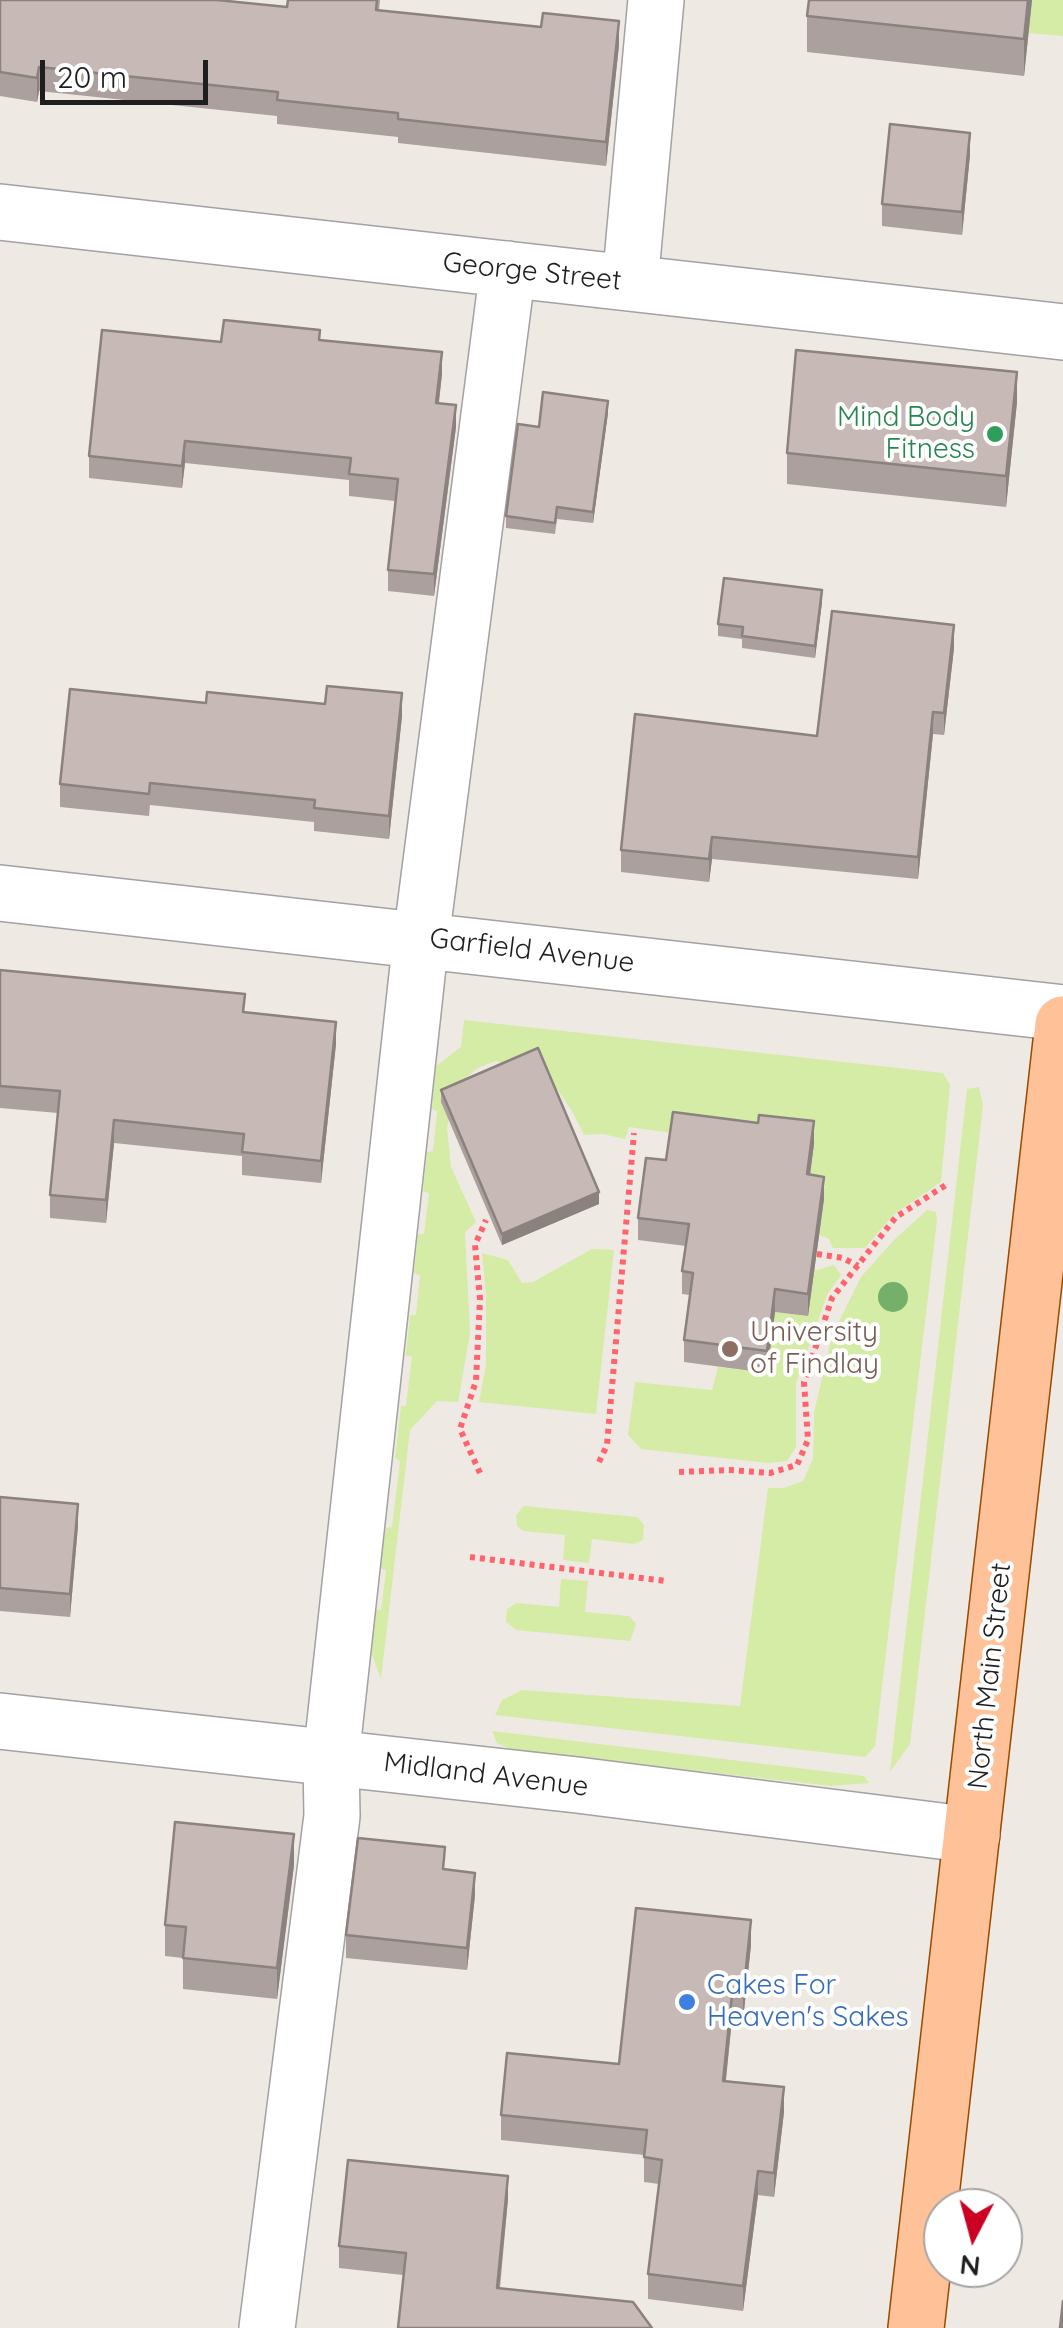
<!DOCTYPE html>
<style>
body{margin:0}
#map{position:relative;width:1063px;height:2328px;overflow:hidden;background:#efe9e3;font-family:Quicksand,sans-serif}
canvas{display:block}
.north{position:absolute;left:923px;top:2188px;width:100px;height:100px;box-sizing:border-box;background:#fff;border:2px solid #a5a5a5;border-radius:50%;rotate:186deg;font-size:28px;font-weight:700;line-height:40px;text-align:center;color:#1e1e1e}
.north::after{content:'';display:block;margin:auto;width:35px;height:45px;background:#cb0023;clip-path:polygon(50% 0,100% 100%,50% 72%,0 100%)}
.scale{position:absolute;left:40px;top:60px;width:168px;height:45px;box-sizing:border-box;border:5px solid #1e1e1e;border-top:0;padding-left:12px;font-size:30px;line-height:35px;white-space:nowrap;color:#1e1e1e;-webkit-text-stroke:8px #fff;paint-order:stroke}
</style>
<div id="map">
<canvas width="1063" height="2328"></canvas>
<div class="north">N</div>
<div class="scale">20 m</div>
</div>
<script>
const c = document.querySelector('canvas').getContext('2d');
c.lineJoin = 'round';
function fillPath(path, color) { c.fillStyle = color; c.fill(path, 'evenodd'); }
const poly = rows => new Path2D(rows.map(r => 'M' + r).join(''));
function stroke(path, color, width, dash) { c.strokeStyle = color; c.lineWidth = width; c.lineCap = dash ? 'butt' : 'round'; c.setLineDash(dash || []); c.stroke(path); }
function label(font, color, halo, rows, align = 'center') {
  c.font = font + ' Quicksand,sans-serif'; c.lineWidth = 8; c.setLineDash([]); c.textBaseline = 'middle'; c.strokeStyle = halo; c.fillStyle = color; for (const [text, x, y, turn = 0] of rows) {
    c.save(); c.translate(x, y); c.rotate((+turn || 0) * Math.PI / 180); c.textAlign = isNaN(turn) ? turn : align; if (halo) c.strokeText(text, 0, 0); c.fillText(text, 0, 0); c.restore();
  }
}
fillPath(poly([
 [1032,0,1063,0,1063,36,1028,33],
 [464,1020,943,1073,950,1085,941,1182,893,1215,865,1248,833,1248,829,1239,819,1235,824,1200,807,1197,814,1144,758,1145,629,1127,625,1139,603,1134,584,1135,572,1111,552,1082,496,1061,478,1068,457,1085,447,1127,451,1167,476,1222,465,1232,470,1333,458,1402,437,1401,410,1430,381,1679,370,1649,374,1610,381,1610,386,1570,379,1568,386,1528,392,1527,400,1461,395,1458,401,1406,406,1406,410,1372,412,1357,406,1355,410,1315,416,1315,420,1275,414,1273,418,1234,424,1234,429,1193,423,1191,427,1152,433,1151,437,1111,432,1109,436,1066,461,1047],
 [979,1087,983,1105,910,1744,890,1772,967,1089],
 [927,1210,936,1212,937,1220,875,1746,865,1757,495,1715,502,1700,522,1690,740,1706,768,1488,784,1488,803,1481,813,1459,814,1412,832,1336,861,1277,893,1241],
 [592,1249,614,1250,596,1414,479,1402,486,1364,486,1295,482,1253,508,1260,522,1283,533,1282],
 [834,1265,841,1275,827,1295,796,1383,796,1447,787,1461,768,1463,641,1449,628,1435,635,1382,712,1390,718,1367,766,1373,775,1312,808,1316,814,1271],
 [524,1506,637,1517,644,1525,643,1540,634,1544,592,1539,589,1563,563,1560,565,1535,523,1531,517,1526,516,1515],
 [561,1579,588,1581,585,1612,629,1616,636,1624,630,1641,516,1630,506,1622,507,1609,517,1603,559,1607],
 [492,1731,864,1776,869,1783,831,1786,512,1750,497,1743]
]), '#d4eca6');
const minor = poly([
 [0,212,1063,332],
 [630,283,656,0],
 [0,893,1063,1013],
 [0,1721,577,1785,972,1835],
 [267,2328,332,1816,331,1758,421,939,508,269]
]);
const major = poly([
 [916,2328,1063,1024]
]);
stroke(minor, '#a2a2a2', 58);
stroke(major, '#974b00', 58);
stroke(poly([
 [817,1254,843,1258,858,1266],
 [599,1462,607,1445,634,1133],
 [679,1472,729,1470,770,1473,797,1465,808,1440,804,1382,832,1298,896,1217,949,1183],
 [480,1473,460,1429,476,1381,480,1299,475,1245,486,1220],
 [470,1557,666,1581]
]), '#ff646e', 6, [5, 5]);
stroke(minor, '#fff', 55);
stroke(major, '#ffc198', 55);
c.fillStyle = '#74b069';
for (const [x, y] of [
 [893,1297]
]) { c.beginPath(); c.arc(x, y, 15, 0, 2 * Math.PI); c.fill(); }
fillPath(poly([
 [0,0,287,7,288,0,380,0,379,10,619,45,606,166,398,143,398,137,277,124,277,116,39,91,37,102,0,96],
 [809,0,1032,0,1024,76,807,52,807,16],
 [970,155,962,235,882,226,882,204],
 [320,340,442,374,439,403,456,427,434,596,388,591,388,570,395,501,349,496,349,480,185,463,182,488,89,478,89,456,221,342],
 [1017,402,1006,507,787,484,787,453],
 [608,413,593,523,557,519,555,534,506,528,506,516,539,427],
 [822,602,815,658,742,648,742,639,718,636,718,624],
 [954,648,944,735,933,734,918,879,712,859,709,882,621,872,621,850,817,736],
 [206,703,402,716,389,839,314,831,314,822,150,805,149,816,60,807,60,784],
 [0,970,245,1013,336,1044,321,1183,242,1175,242,1156,114,1143,106,1223,50,1218,50,1195,58,1113,0,1108],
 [441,1090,599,1204,502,1245,441,1102],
 [814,1144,810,1175,824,1199,808,1316,775,1312,767,1373,684,1362,684,1340,690,1295,682,1294,682,1271,686,1246,638,1240,638,1218,666,1160],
 [0,1497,78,1526,70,1617,0,1611],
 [294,1865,277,1999,183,1989,183,1958,165,1956,165,1925],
 [445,1870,475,1895,467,1970,346,1958,346,1935],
 [751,1945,743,2020,732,2019,726,2081,784,2112,774,2197,758,2195,743,2311,648,2299,648,2274,659,2184,644,2182,644,2155,501,2140,501,2115,619,2064],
 [508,2199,500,2288,652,2328,403,2275,339,2268,339,2246]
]), '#aba09d');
fillPath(poly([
 [1028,0,1032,0,1024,76,1024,39],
 [619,21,619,45,606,166,606,142],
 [39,67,39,91,37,102,37,78],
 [970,133,970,155,962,235,962,212],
 [442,352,442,374,436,424,436,403],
 [1017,372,1017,402,1006,507,1006,476],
 [608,401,608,413,593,523,593,512],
 [456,405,456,427,434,596,434,574],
 [185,441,185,463,182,488,182,466],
 [822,590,822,602,815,658,815,646],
 [954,625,954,648,944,735,944,713],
 [402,693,402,716,389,839,389,816],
 [933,712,933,734,918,879,918,857],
 [712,837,712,859,709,882,709,859],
 [336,1022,336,1044,321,1183,321,1161],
 [114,1120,114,1143,106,1223,106,1200],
 [814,1121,814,1144,807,1197,807,1174],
 [824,1177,824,1199,808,1316,808,1294],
 [599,1192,599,1204,502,1245,502,1234],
 [775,1289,775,1312,767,1373,767,1351],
 [78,1504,78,1526,70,1617,70,1594],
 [294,1834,294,1865,277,1999,277,1968],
 [475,1873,475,1895,467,1970,467,1948],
 [751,1920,751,1945,743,2020,743,1996],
 [732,1995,732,2019,723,2105,723,2081],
 [784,2087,784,2112,774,2197,774,2173],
 [758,2171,758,2195,743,2311,743,2286],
 [508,2176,508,2199,497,2310,497,2288]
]), '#8b827f');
const building = poly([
 [0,0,217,0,287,7,288,0,377,0,376,10,541,27,543,13,619,21,606,142,398,119,398,113,277,100,278,92,39,67,37,78,0,72,0,0],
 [809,0,1028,0,1024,39,807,16,809,0],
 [890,124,970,133,962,212,882,204,890,124],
 [224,320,320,330,319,340,442,352,436,403,456,405,434,574,388,570,398,479,349,474,351,458,185,441,182,466,89,456,102,330,221,342,224,320],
 [796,350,1017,372,1006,476,787,453,796,350],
 [543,392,608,401,593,512,557,507,555,523,506,516,518,424,539,427,543,392],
 [724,578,822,590,815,646,742,636,743,627,718,624,724,578],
 [832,611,954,625,944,713,933,712,918,857,712,837,709,859,621,850,635,714,817,736,832,611],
 [327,686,402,693,389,816,314,808,315,800,150,783,149,794,60,784,70,689,206,703,207,692,325,704,327,686],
 [0,970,245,994,243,1012,336,1022,321,1161,242,1152,244,1134,114,1120,106,1200,50,1195,60,1091,0,1086,0,970],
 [538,1048,599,1192,502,1234,441,1090,538,1048],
 [673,1112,758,1123,759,1115,814,1121,807,1174,824,1177,808,1294,775,1289,767,1351,684,1340,693,1273,682,1271,689,1224,638,1218,646,1158,666,1160,673,1112],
 [0,1497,78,1504,70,1594,0,1588,0,1497],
 [175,1822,294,1834,277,1968,183,1958,186,1927,165,1925,175,1822],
 [358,1838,445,1847,443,1869,475,1873,467,1948,346,1935,358,1838],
 [636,1908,751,1920,743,1996,732,1995,723,2081,784,2087,774,2173,758,2171,743,2286,648,2274,662,2160,644,2157,647,2130,501,2115,507,2053,619,2064,636,1908],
 [348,2160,508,2176,497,2288,633,2302,652,2328,398,2328,406,2253,339,2246,348,2160],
 [1063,2301,1063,2328,1060,2328,1063,2301]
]);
fillPath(building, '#c7bab6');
stroke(building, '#8b827f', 2.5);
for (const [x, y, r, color] of [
 [995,434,10,"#2e9e5b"],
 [730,1349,10,"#8d6e63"],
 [687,2002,10,"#3f7fe0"]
]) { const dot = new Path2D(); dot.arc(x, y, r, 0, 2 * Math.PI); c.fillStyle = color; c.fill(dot); stroke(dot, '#fff', 4); }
label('28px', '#1e1e1e', '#fff', [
 ["George Street",532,272,6],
 ["Garfield Avenue",532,951,7],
 ["North Main Street",990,1676,-84],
 ["Midland Avenue",486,1775,7]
]);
label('28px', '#27864d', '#fff', [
 ["Mind Body",975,418],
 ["Fitness",975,450]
], 'right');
label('28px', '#785e54', '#fff', [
 ["University",750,1333],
 ["of Findlay",750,1365]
], 'left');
label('28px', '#366cbe', '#fff', [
 ["Cakes For",707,1986],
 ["Heaven's Sakes",707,2018]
], 'left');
</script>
